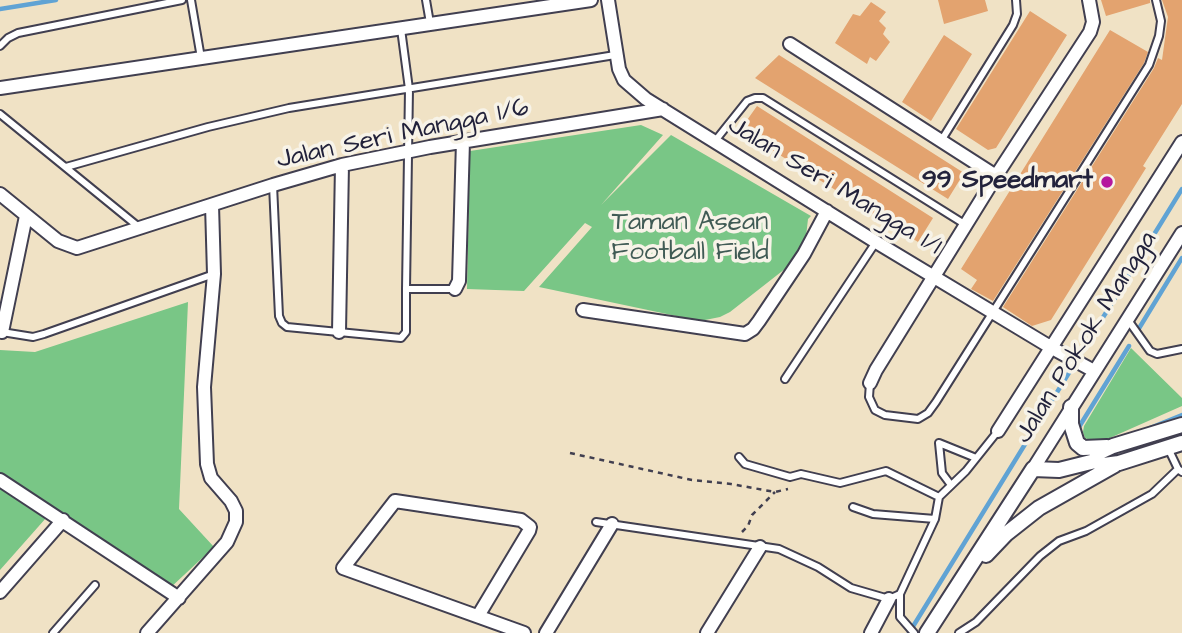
<!DOCTYPE html>
<style>
body{margin:0}
canvas{display:block;background:#f0e2c5}
</style>
<canvas width="1182" height="633"></canvas>
<script>
const c = document.querySelector('canvas').getContext('2d');
c.lineJoin = 'round';
function fillPath(path, color) { c.fillStyle = color; c.fill(path, 'evenodd'); }
const poly = rows => new Path2D(rows.map(r => 'M' + r).join(''));
function stroke(path, color, width, dash) { c.strokeStyle = color; c.lineWidth = width; c.lineCap = dash ? 'butt' : 'round'; c.setLineDash(dash || []); c.stroke(path); }
function label(font, color, halo, rows, align = 'center') {
  c.font = font + ' "Architects Daughter",sans-serif'; c.lineWidth = 7; c.setLineDash([]); c.textBaseline = 'middle'; c.strokeStyle = halo; c.fillStyle = color; for (const [text, x, y, turn = 0] of rows) {
    c.save(); c.translate(x, y); c.rotate((+turn || 0) * Math.PI / 180); c.textAlign = isNaN(turn) ? turn : align; if (halo) c.strokeText(text, 0, 0); c.fillText(text, 0, 0); c.restore();
  }
}
fillPath(poly([
 [641,125,663,135,601,205,671,135,811,216,808,219,804,254,730,312,720,317,700,321,539,287,592,227,585,223,524,291,467,289,470,151],
 [188,302,179,509,214,547,169,589,46,518,0,570,0,350,35,352],
 [1131,348,1182,398,1182,406,1103,441,1092,441,1085,438,1083,432,1084,426]
]), '#79c686');
stroke(poly([
 [0,9,56,0],
 [1138,330,1182,258],
 [1150,428,1182,415],
 [1079,431,1079,427,1129,346],
 [909,633,1182,189]
]), '#60a3d4', 4.5);
fillPath(poly([
 [938,0,985,0,988,11,944,24],
 [1101,0,1150,0,1150,3,1106,16],
 [1162,0,1182,0,1182,104,1143,166,1146,168,1051,320,1032,326,1003,307,1154,68,1158,58,1162,60,1168,17],
 [871,2,886,12,879,21,886,28,883,34,890,42,876,61,870,57,867,64,835,43,853,14,860,16],
 [1030,11,1067,35,996,148,988,150,956,129],
 [1110,30,1148,52,1144,63,993,301,971,289,977,280,961,269],
 [944,35,972,54,931,121,902,102],
 [779,55,964,173,948,199,755,78],
 [757,106,933,218,918,242,740,130]
]), '#e3a36f');
const service = poly([
 [191,0,201,58],
 [426,0,430,23],
 [401,29,409,89,406,289],
 [0,46,8,38,18,33,182,0],
 [0,114,140,228],
 [715,141,747,101,755,98,763,98,966,225],
 [941,141,1013,25,1017,14,1016,0],
 [66,167,208,127,289,108,615,55],
 [273,185,279,316,282,323,287,327,401,338,406,332,406,289,454,289],
 [1128,320,1150,351,1157,354,1182,349],
 [2,332,33,337,44,334,214,274],
 [785,379,876,242],
 [870,383,869,397,875,410,885,415,918,419,928,413,936,402,1149,65,1159,36,1161,21,1156,0],
 [1168,448,1178,469,1182,472],
 [739,457,745,464,790,477,801,474,840,483,886,471,939,497],
 [951,485,942,473,939,443,976,458],
 [853,507,873,514,935,519],
 [596,522,779,549,818,567,851,588,889,599,900,594],
 [53,633,95,585],
 [914,633,900,617,900,594,935,519,939,497,966,471,998,431],
 [959,633,976,622,1040,556,1059,541,1086,531,1152,494,1178,469]
]);
const minor = poly([
 [608,0,619,69,624,80,646,99,876,242,1052,348,1094,371],
 [790,44,996,176],
 [0,88,591,0],
 [0,194,58,241,77,248,273,185,342,165,430,147,663,109],
 [455,289,459,281,463,141],
 [583,310,745,334,753,329,759,321,804,254,827,211],
 [2,332,26,216],
 [339,332,342,165],
 [870,383,876,370,996,176,1090,32,1093,22,1089,0],
 [998,431,1182,142],
 [1033,469,1182,233],
 [0,480,179,598],
 [0,592,63,520],
 [478,616,529,531,530,527,521,520,395,501,343,568,524,633],
 [147,633,227,542,236,522,236,511,231,501,211,478,207,464,204,387,214,274,212,205],
 [546,633,612,524],
 [707,633,760,547],
 [871,633,889,599]
]);
const tertiary = poly([
 [1071,407,1071,424,1077,443,1083,448,1107,447],
 [1095,461,1098,453,1113,446,1182,425],
 [986,555,1006,534,1039,508,1115,465],
 [927,633,1033,469,1059,470,1095,461,1104,465,1119,463,1182,443]
]);
stroke(service, '#413f50', 10);
stroke(minor, '#413f50', 16);
stroke(tertiary, '#413f50', 18);
stroke(poly([
 [570,453,692,480,731,484,775,492,788,489],
 [742,532,748,526,752,515,775,492]
]), '#413f50', 2.5, [5, 5]);
stroke(service, '#fff', 6);
stroke(minor, '#fff', 12);
stroke(tertiary, '#fff', 14);
for (const [x, y, r, color] of [
 [1107,182,7,"#b5179e"]
]) { const dot = new Path2D(); dot.arc(x, y, r, 0, 2 * Math.PI); c.fillStyle = color; c.fill(dot); stroke(dot, '#f7f3e8', 2.5); }
label('26px', '#22223b', '#f7f3e8', [
 ["Jalan Seri Mangga 1/6",403,135,-12],
 ["Jalan Seri Mangga 1/1",834,187,31],
 ["Jalan Pokok Mangga",1087,338,-58]
]);
label('bold 26px', '#22223b', '#f7f3e8', [
 ["99 Speedmart",1093,182]
], 'right');
label('26px', '#405b55', '#f7f3e8', [
 ["Taman Asean",690,224],
 ["Football Field",690,254]
]);
</script>
